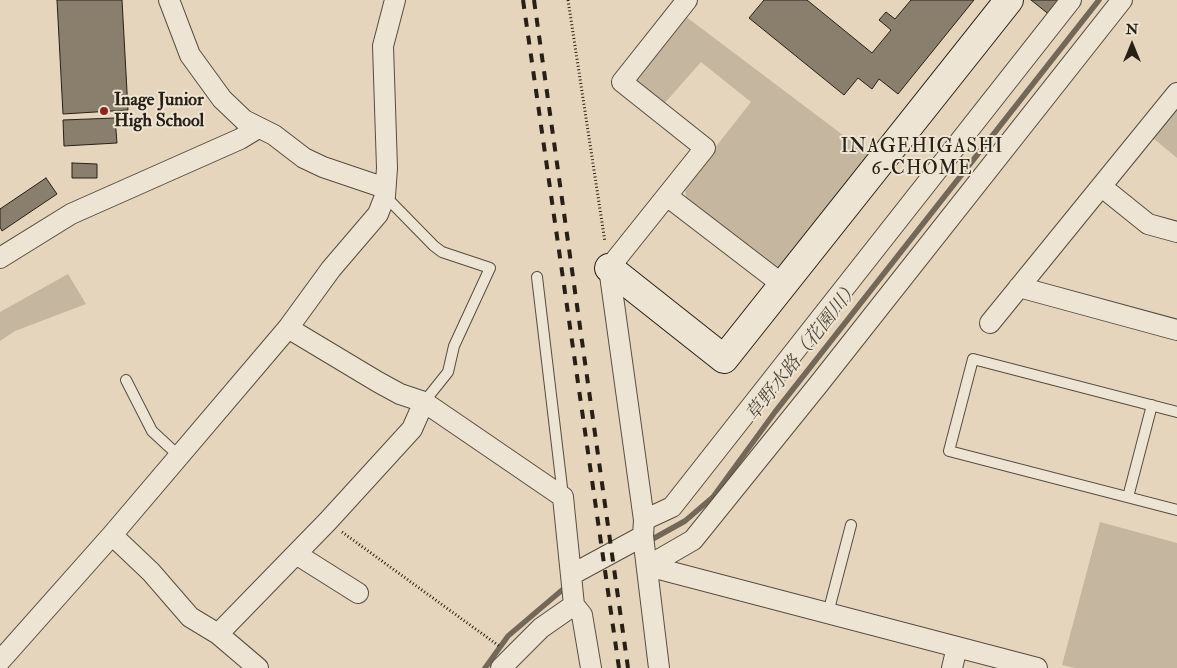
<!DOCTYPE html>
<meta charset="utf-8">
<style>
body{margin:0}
#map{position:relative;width:1177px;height:668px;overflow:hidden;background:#e5d5bc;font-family:"IM FELL Double Pica",serif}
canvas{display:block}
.north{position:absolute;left:1107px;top:20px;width:50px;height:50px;-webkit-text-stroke:4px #eee4d3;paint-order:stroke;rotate:0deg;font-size:14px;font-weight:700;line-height:20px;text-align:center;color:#282015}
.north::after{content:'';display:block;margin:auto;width:18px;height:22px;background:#282015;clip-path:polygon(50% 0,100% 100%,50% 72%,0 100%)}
</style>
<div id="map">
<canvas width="1177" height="668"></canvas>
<div class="north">N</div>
</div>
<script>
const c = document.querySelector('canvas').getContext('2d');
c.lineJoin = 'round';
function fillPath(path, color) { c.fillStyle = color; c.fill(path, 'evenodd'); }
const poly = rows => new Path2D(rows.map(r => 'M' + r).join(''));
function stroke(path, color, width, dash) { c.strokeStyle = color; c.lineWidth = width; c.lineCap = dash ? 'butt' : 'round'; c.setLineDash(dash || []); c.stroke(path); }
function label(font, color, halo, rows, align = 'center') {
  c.font = font + ' "IM FELL Double Pica","Noto Serif JP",serif'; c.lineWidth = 4; c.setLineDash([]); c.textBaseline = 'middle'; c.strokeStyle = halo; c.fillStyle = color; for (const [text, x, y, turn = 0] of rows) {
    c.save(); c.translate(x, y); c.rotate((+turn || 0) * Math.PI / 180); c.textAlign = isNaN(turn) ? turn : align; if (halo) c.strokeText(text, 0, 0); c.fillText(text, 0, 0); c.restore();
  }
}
fillPath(poly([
 [685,16,876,160,785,268,775,269,686,200,685,186,751,102,701,62,663,105,636,83,634,78],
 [1177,108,1177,158,1153,138],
 [68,274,86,304,15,331,0,341,0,312],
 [1100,522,1177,543,1177,668,1075,668,1062,665]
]), '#c5b6a0');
stroke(poly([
 [649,541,685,521,713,497,775,412,1099,0],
 [485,668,508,636,568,585]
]), '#736757', 5.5);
const building = poly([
 [57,0,122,0,128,110,63,114,57,0],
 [764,0,807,0,872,53,891,30,879,20,886,12,895,19,911,0,974,0,898,94,879,79,872,89,858,78,844,95,749,18,764,0],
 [1031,0,1064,0,1051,16,1031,0],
 [115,118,117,143,64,146,63,120,115,118],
 [72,163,97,164,97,178,72,178,72,163],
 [46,178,57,194,2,231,0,227,0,209,46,178]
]);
fillPath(building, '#8a7e6c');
stroke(building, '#282015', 1);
const lane = poly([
 [385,196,434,246,442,252,490,268,454,346,448,372,424,402],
 [537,277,563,496],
 [126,380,152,431,179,456],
 [1177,412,973,359,949,451,1177,510],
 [1128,497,1152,405],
 [828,613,851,525]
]);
const street = poly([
 [169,0,190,55,222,99,244,120,274,135,304,158,323,167,385,188],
 [1102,187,1148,224,1177,232],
 [667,196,783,285],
 [0,258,71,214,240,139,258,128],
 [1019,287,1177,330],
 [990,323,1177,93],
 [288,328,378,382,400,394,424,402,563,497,574,605,541,628,501,668],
 [644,520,672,507,1071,0],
 [112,535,151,572,190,617,218,634,258,668],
 [296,554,358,593],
 [648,566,693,540,818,385,1122,0],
 [648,566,1037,668],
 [571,575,643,536],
 [574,605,582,615,591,668],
 [218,634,328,521,412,429,424,402],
 [0,661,112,535,288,328,331,269,378,214,385,196,387,168,383,46,395,0],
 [659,668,643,536,644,520,609,268,705,148,622,82,687,0],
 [952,668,957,647]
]);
const secondary = poly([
 [609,268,724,359,1009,0]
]);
stroke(lane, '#574d3f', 12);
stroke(street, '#574d3f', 22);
stroke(secondary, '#282015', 30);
stroke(poly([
 [568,0,605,242],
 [342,532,499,646]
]), '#282015', 3, [1, 2.5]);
stroke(lane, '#eee4d3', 10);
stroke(street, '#eee4d3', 20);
stroke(secondary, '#eee4d3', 28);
stroke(poly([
 [523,0,619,668],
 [534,0,628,668]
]), '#282015', 4, [9, 9]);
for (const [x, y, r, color] of [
 [104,111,5,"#8f2418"]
]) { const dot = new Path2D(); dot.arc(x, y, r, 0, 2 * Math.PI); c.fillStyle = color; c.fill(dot); stroke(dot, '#eee4d3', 2); }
label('bold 18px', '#282015', '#eee4d3', [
 ["Inage Junior",114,101],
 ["High School",114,122]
], 'left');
c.letterSpacing = '1px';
label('19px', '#282015', '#eee4d3', [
 ["INAGEHIGASHI",922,148],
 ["6-CHOME",922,170]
]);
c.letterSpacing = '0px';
label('italic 19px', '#544a3c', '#eee4d3', [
 ["草野水路（花園川）",804,352,-52]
]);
</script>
